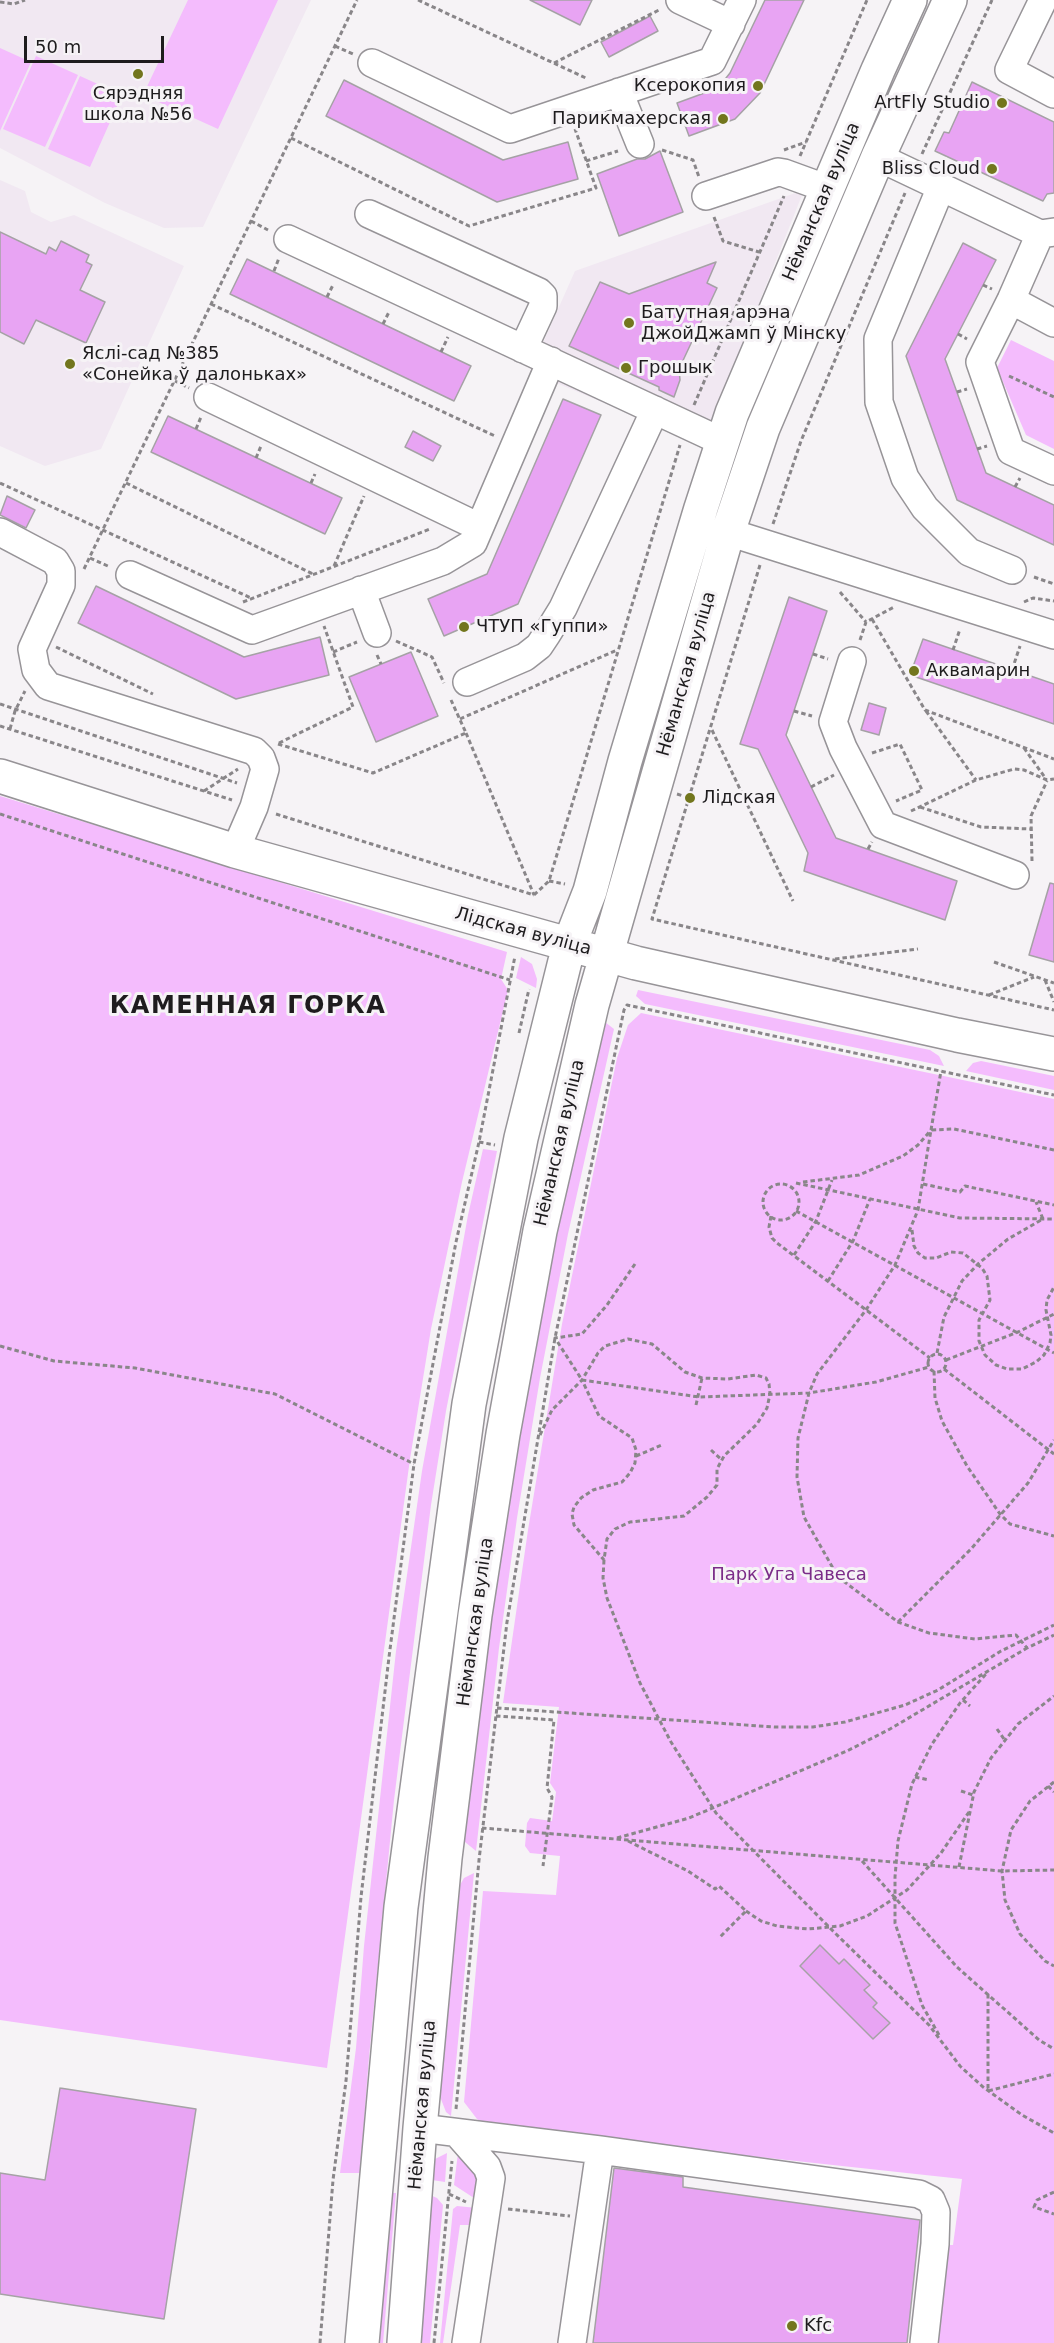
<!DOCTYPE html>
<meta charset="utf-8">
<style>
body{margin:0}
#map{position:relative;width:1054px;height:2343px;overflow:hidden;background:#f6f3f6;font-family:"DejaVu Sans",sans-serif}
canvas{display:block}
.scale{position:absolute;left:24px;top:36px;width:140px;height:27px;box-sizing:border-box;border:3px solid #1e1c1e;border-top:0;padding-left:8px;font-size:18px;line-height:21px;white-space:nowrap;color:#1e1c1e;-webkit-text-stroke:4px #f6f3f6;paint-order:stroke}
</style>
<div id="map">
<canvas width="1054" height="2343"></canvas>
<div class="scale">50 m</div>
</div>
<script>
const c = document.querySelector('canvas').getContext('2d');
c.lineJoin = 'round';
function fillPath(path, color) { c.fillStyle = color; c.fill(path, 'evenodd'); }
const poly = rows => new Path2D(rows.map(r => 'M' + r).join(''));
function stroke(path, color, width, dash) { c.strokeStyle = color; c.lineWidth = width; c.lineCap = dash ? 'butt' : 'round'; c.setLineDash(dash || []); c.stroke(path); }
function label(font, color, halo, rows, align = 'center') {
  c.font = font + ' "DejaVu Sans",sans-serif'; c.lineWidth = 6; c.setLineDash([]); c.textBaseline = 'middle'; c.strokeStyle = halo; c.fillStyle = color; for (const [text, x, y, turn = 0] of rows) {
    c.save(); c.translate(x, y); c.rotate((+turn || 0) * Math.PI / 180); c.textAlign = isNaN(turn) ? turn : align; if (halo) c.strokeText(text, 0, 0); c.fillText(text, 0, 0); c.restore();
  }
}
fillPath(poly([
 [0,0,311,0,203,227,164,228,105,203,0,148],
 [0,180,25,191,31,212,51,222,74,215,184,266,101,449,45,466,0,446],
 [804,190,703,444,530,372,575,271]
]), '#f1e8f2');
fillPath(poly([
 [188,0,278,0,218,129,143,95],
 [0,48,31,62,0,131],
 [36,56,78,75,45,147,3,129],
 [80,76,122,95,90,167,48,149],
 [1011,340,1054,361,1054,449,1026,435,997,368],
 [0,796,507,952,501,979,508,990,462,1182,431,1329,410,1459,327,2068,0,2020],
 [521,957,532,964,537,979,536,988,516,978],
 [638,990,930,1050,939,1056,944,1066,645,1004,636,996],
 [641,1013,1054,1099,1054,2343,931,2343,943,2245,953,2245,962,2179,492,2128,477,2119,464,2102,483,1891,556,1895,560,1856,530,1853,525,1846,527,1823,530,1818,552,1821,556,1792,550,1783,559,1707,503,1703,528,1530,562,1324,617,1058,628,1025],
 [601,1019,614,1029,568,1234,540,1378,517,1518,499,1648,476,1851,465,1842,464,1834,502,1533,545,1270],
 [981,1061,1054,1076,1054,1090,966,1071,973,1063],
 [483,1149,497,1151,446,1411,431,1505,394,1800,369,2057,360,2173,340,2173,356,2048,364,1946,396,1651,422,1471,468,1215],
 [474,1873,461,2010,451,2116,446,2112,439,2094,450,1994,454,1916,460,1885,464,1878],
 [447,2153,445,2182,432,2180,432,2165,435,2159],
 [458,2153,478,2163,477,2200,454,2185],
 [388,2193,396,2193,383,2343,375,2343],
 [430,2195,437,2198,443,2205,430,2343,417,2343],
 [457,2206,477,2208,475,2225,460,2225,443,2343,440,2343,453,2209]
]), '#f4bcfd');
const building = poly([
 [530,0,592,0,580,25,530,0],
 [765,0,804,0,760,93,735,119,689,136,677,103,718,88,730,73,765,0],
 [650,16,658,31,609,57,601,42,650,16],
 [344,80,503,160,568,142,578,179,497,202,326,116,344,80],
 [972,82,1054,122,1054,193,1047,194,1043,201,935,151,944,132,949,133,972,82],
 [660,151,683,212,619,236,597,174,637,159,645,159,660,151],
 [0,232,46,254,49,247,56,251,61,241,89,255,86,262,92,265,80,290,105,302,86,343,36,320,24,344,0,332,0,232],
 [963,243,996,260,945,359,986,473,1054,505,1054,545,957,500,906,356,963,243],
 [247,259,471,366,454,401,230,294,247,259],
 [716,262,707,283,717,288,679,369,680,380,674,397,659,390,659,387,569,346,600,282,629,294,716,262],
 [563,399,601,415,518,604,444,636,428,599,487,574,563,399],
 [168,416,342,498,325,534,151,452,168,416],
 [413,431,441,446,433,461,405,447,413,431],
 [7,496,35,510,26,528,0,515,7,496],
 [96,586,244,657,320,637,329,675,236,699,78,623,96,586],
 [789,597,827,611,786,735,836,838,957,881,945,920,804,871,808,853,758,749,740,744,789,597],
 [923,639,1054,684,1054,724,910,675,923,639],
 [411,652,438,716,376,742,349,677,411,652],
 [869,703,886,708,879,735,861,730,869,703],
 [1050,883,1054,884,1054,962,1029,955,1050,883],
 [820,1945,839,1964,844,1959,870,1985,864,1990,877,2003,873,2007,890,2023,873,2039,800,1966,820,1945],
 [60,2088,196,2109,164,2319,0,2294,0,2173,45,2180,60,2088],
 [614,2168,683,2177,683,2187,920,2220,907,2343,593,2343,614,2168]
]);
fillPath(building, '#e8a4f3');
stroke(building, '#a5a2a5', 1.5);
const minor = poly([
 [680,0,731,24],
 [1043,0,1009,70,1054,94],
 [372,63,510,129,712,61,742,0],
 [619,92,640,144],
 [878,157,1040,234,1054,232],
 [941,187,878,339,879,402,905,478,925,508,969,552,1012,570],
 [706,196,778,172,784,173,828,189],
 [369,214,539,292,543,296,543,306,523,349],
 [1040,234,1011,300,980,362,1011,451,1054,471],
 [288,239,723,442],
 [1011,300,1054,323],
 [208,397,479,527],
 [0,532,55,561,61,571,61,585,32,649,36,670,48,686,254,751,261,758,265,769,254,807,235,851],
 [728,532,1054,635],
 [130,575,252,630,443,561,473,543,551,361],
 [361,590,377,633],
 [852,661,833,722,843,748,883,825,1015,875],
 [467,682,525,657,539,646,547,634,563,608,655,410],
 [420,2128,600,2150,919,2194,931,2200,936,2212,935,2244,924,2343],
 [457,2133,487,2167,491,2178,466,2343],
 [572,2343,600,2150]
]);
const major = poly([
 [0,776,235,851,636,963,957,1035,1054,1054],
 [362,2343,401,1907,469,1404,521,1138,569,945,590,891,625,761,701,508,732,413,878,70,910,0],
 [404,2343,420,2128,445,1858,475,1615,503,1434,540,1231,592,1005,728,532,763,428,878,157,950,0]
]);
stroke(minor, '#979498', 30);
stroke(major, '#979498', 36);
stroke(poly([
 [418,0,588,79],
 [0,2,14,4,25,0],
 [335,46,353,54],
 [554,63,659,10],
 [291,138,469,226,596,188,575,129],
 [662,150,693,160,699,177],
 [784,150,806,142],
 [922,154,992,0],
 [800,156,867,0],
 [586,161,618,151],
 [714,217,723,241,759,252],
 [251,221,268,230],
 [274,271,279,258],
 [983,285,992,289],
 [327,297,333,285],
 [211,304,495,436],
 [383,324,389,312],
 [958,334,967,339],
 [441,352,448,337],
 [1009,376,1054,397],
 [175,381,189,388],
 [957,392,967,389],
 [694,405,784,196],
 [196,429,201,417],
 [977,449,987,446],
 [256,458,261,446],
 [0,483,251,598],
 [126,483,313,574],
 [311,483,315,474],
 [1015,487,1020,478],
 [773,524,801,441,905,193],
 [90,558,110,567],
 [760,565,652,919,1054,1010],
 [334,566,364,496],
 [84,569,357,0],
 [1034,577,1054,584],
 [840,592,866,622],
 [243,602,430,529],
 [1024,602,1033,598,1054,601],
 [872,619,925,710,1054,759],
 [860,640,866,622,894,607],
 [396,641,432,657,444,683],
 [56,647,153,694],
 [953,650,960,629],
 [333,652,357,642],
 [813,654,828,659],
 [377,655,381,664],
 [1012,670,1020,646],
 [0,704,237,783],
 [794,711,812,716],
 [926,711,976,780],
 [460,719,617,650],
 [0,726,232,800],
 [10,729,15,711,25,691],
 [712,730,793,901],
 [466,733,534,895],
 [279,743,353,707,324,626],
 [278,744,373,773,466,733,451,700],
 [1024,748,1046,779],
 [872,753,900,744,922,790,896,801],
 [811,787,834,775],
 [204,791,238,769],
 [677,794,690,798],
 [920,807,981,827,1031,829],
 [911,811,976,780,1014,769,1024,770,1047,780,1054,779],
 [0,814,510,980],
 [276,814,534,895],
 [868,849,872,842],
 [1032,861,1031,816,1047,781],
 [549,881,565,884],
 [534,895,549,881,680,445],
 [835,959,918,949],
 [994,962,1054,983],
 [1045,980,1054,1002],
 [989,995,1034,977],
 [519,1033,529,989],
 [479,1142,495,1145],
 [1054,1150,954,1129,931,1130,918,1210,895,1265,866,1310,817,1374,809,1393,798,1438,797,1477,804,1517,838,1577,898,1622,929,1633,975,1639,1016,1635,1027,1648,1054,1635],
 [803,1182,859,1175,903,1156,918,1145,931,1130,941,1071],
 [796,1183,960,1218,1054,1219],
 [923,1184,960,1192,965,1186,1054,1205],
 '763 1202a18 18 0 1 1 36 0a18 18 0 1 1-36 0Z',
 [796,1211,1054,1353],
 [771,1216,769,1227,772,1238,777,1243,930,1358],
 [912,1230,914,1246,918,1253,925,1258,936,1258,951,1252,963,1253,982,1268,987,1276,990,1300,979,1320,979,1341,985,1355,996,1365,1007,1369,1022,1369,1036,1362,1044,1355,1050,1343,1051,1335,1046,1310,1047,1300,1054,1287],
 [794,1255,816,1221,832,1180],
 [635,1264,607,1305,582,1334,555,1338,582,1380,699,1397,809,1393,876,1382,929,1367],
 [828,1281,853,1241,870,1199],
 [0,1346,54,1361,135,1368,275,1394,414,1464],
 [937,1353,944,1317,962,1281,978,1264,1008,1239,1043,1219,1036,1202],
 '928 1363a9 9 0 1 1 18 0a9 9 0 1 1-18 0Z',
 [946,1360,1018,1332,1054,1314],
 [944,1369,1054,1454],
 [934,1371,935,1398,942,1421,967,1466,1000,1514,1010,1524,1054,1536],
 [696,1405,702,1378],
 [540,1435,552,1410,582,1380,598,1353,605,1346,628,1339,652,1344,685,1372,702,1378,728,1379,756,1375,766,1378,769,1384,770,1394,767,1408,757,1424,724,1456,717,1469,717,1485,707,1497,684,1516,630,1522,615,1529,607,1539,604,1560,574,1525,572,1514,574,1507,581,1498,593,1490,622,1482,630,1473,635,1463,636,1450,632,1438,599,1416,582,1380],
 [711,1450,722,1460],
 [636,1456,662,1445],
 [604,1560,603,1578,607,1598,640,1683,671,1742,716,1813,832,1930,929,2025,960,2066,983,2087,1022,2115,1054,2133],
 [898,1622,971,1549,1028,1483,1054,1440],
 [963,1700,970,1706],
 [497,1708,775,1727,813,1727,845,1722,905,1705,938,1690,1001,1651,1054,1625],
 [496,1716,554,1720,547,1788,552,1797,543,1866],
 [997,1729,1004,1739],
 [915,1777,929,1780],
 [1054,1782,1030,1801,1011,1830,1002,1871,1005,1900,1020,1934,1045,1961,1054,1966],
 [1048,1786,1054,1792],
 [961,1791,973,1795],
 [482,1828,1002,1871,1054,1870],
 [617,1838,689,1818,847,1751,890,1729,1027,1648],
 [628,1841,688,1871,715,1889,719,1886,746,1911,720,1937],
 [862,1861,957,1967,1039,2040,1054,2049],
 [959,1867,974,1792,991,1758,1018,1724,1054,1696],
 [746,1911,761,1921,777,1926,808,1929,840,1926,867,1916,907,1890,941,1853,969,1812],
 [988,1994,988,2091,1054,2074],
 [939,2035,922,2005,895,1923,895,1877,898,1841,912,1784,932,1744,960,1703,986,1674],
 [456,2109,479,1860,507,1622,555,1338,624,1010,627,1005,1054,1095],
 [1054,2192,1037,2200,1034,2207,1054,2214],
 [449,2194,466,2202],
 [508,2209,570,2216],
 [320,2343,333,2180,346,2081,361,1897,389,1657,414,1464,456,1242,479,1142,515,956],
 [434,2343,452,2161]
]), '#898689', 3, [4.5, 3]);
stroke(minor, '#fff', 27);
stroke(major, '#fff', 33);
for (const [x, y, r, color] of [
 [138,74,6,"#72761d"],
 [758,86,6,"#72761d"],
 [1002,103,6,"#72761d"],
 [723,119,6,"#72761d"],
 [992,169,6,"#72761d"],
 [629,323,6,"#72761d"],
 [70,364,6,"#72761d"],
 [626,368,6,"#72761d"],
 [464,627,6,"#72761d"],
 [914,671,6,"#72761d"],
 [690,798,6,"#72761d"],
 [792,2326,6,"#72761d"]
]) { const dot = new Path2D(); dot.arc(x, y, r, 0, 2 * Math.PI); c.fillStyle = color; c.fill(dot); stroke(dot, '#f6f3f6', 2); }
label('18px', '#1e1c1e', '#f6f3f6', [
 ["Ксерокопия",746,86,"right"],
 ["Сярэдняя",138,94,"center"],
 ["школа №56",138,115,"center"],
 ["ArtFly Studio",990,103,"right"],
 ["Парикмахерская",711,119,"right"],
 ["Bliss Cloud",980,169,"right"],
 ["Батутная арэна",641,313],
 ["ДжойДжамп ў Мінску",641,334],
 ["Яслі-сад №385",82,354],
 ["«Сонейка ў далоньках»",82,375],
 ["Грошык",638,368],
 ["ЧТУП «Гуппи»",476,627],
 ["Аквамарин",926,671],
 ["Лідская",702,798],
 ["Kfc",804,2326]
], 'left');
label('18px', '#1e1c1e', '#f6f3f6', [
 ["Нёманская вуліца",822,202,-67],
 ["Нёманская вуліца",687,674,-74],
 ["Лідская вуліца",523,932,15],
 ["Нёманская вуліца",560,1143,-77],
 ["Нёманская вуліца",476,1622,-82],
 ["Нёманская вуліца",423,2105,-85]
]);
label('18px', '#7b2c88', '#f6f3f6', [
 ["Парк Уга Чавеса",789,1575]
]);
c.letterSpacing = '1.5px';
label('bold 24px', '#1e1c1e', '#f6f3f6', [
 ["КАМЕННАЯ ГОРКА",248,1007]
]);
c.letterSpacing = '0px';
</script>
